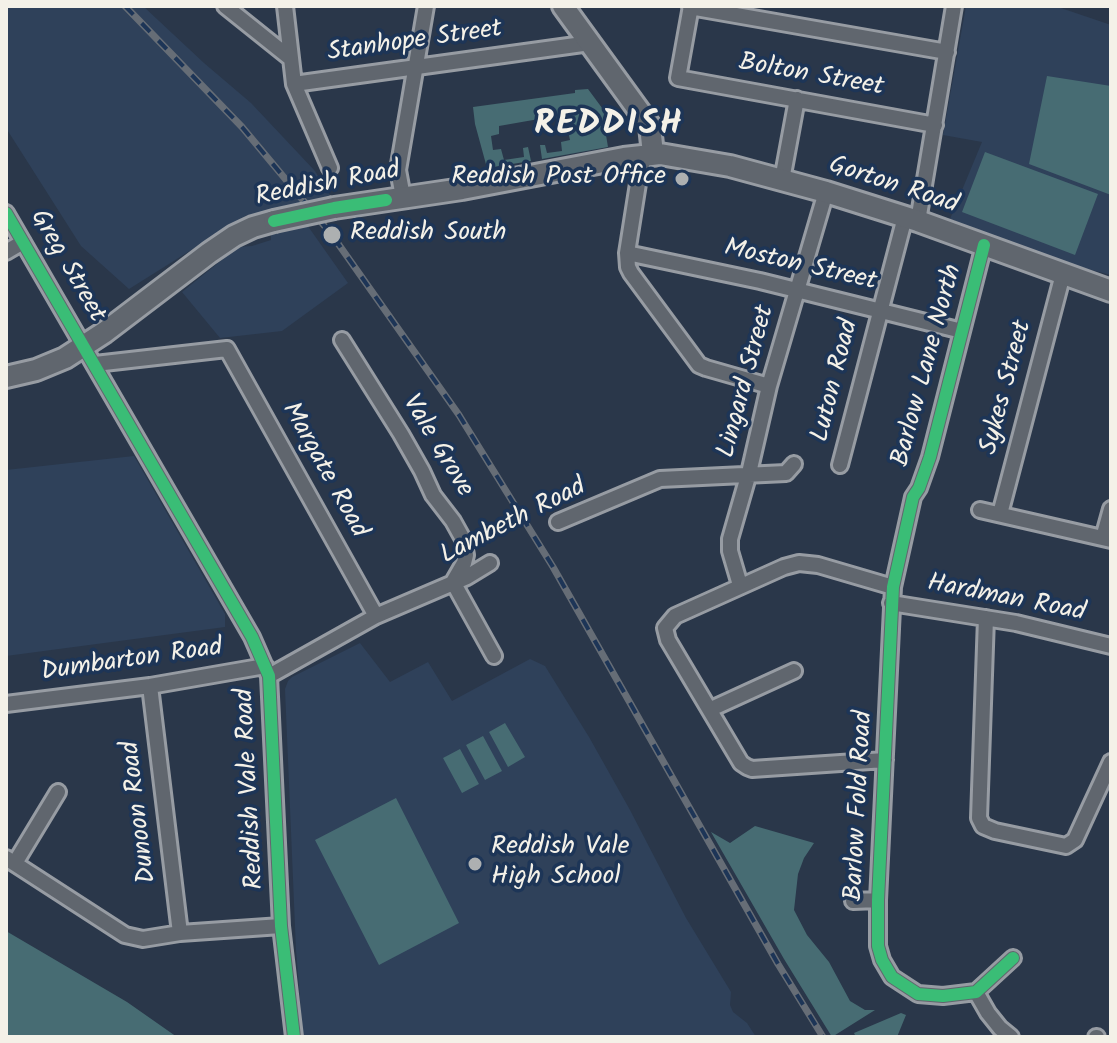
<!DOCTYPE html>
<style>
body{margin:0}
#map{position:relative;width:1117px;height:1043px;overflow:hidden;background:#2a374a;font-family:Kalam,sans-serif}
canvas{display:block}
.frame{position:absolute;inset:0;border:8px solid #f4f1e8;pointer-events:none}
</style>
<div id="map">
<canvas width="1117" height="1043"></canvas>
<div class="frame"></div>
</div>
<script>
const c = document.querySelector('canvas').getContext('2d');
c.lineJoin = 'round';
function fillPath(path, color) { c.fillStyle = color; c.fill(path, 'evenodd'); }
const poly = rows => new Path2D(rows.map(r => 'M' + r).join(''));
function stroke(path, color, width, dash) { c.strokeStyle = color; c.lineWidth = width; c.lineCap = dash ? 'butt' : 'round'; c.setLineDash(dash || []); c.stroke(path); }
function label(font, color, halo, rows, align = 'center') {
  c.font = font + ' Kalam,sans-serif'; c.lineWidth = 7; c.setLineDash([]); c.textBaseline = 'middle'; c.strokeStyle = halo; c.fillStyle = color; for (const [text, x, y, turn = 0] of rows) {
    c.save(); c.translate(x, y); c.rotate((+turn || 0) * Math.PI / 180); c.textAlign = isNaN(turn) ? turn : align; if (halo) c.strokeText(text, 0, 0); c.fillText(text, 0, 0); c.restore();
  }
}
fillPath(poly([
 [6,6,143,6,204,63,251,103,315,171,331,197,293,205,348,283,282,331,220,338,182,292,238,247,252,246,271,240,271,234,247,215,129,289,81,246,6,128],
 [966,6,1055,6,1111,25,1111,275,1068,264,950,219,982,142,943,135],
 [134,456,225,614,225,627,6,656,6,470],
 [360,643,390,682,428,662,452,701,530,659,545,666,589,737,630,810,686,918,731,992,730,1005,733,1012,747,1023,756,1037,303,1037,296,950,285,689,288,681,292,677]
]), '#2f415a');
fillPath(poly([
 [1047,76,1111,86,1111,195,1029,164],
 [588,89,608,116,603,117,608,147,542,159,540,145,545,145,547,153,562,151,561,142,570,140,568,131,559,132,556,116,499,126,499,134,491,136,493,150,501,149,504,160,524,157,523,148,528,147,531,161,487,168,475,124,473,107,575,93,575,90],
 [985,152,1098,194,1075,255,962,212],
 [505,723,525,757,508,767,489,732],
 [483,736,502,771,485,780,466,745],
 [460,749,479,784,462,793,443,758],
 [396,798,459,923,379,965,315,840],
 [755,826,814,843,804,858,798,874,794,910,807,935,829,962,850,1001,865,1010,875,1010,832,1037,784,959,711,832,730,843],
 [6,931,127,1002,177,1037,6,1037],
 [901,1013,906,1015,897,1037,856,1037,854,1033]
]), '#476c73');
const street = poly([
 [225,6,290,58],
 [285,6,294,84,330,168],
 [691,6,678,78,935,125],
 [690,7,947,52],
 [294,84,590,43],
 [645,155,640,171,627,253,628,267,631,273,699,365,706,368,769,386],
 [782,180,797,99],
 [403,197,398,170,426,6],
 [6,213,252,637,269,676,281,926,294,1037],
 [918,221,954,6],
 [984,245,930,457,919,488,913,497,893,587,878,900,878,946,882,960,892,977,918,994,943,996,976,992,1013,958],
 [6,252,23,242],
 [627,253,760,281,962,331],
 [342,340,401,434,422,471,433,495,453,521,463,539,466,555,464,563,453,582,494,656],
 [95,364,227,349,376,616],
 [840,465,905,217],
 [980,510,1111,540],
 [1000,514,1063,274],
 [558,522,660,479,786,473,794,464],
 [1103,538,1111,509],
 [740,585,730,551,730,539,749,473,769,386,826,192],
 [891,603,1016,623,1111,646],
 [986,618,979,818,983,826,995,831,1066,846,1075,840,1111,762],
 [269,676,376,616,467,577,490,563],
 [150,686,180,933],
 [6,704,150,686,265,666],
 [711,709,794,671],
 [885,760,752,769,747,767,741,763,668,640,665,628,675,616,784,567,799,563,818,565,893,587],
 [6,858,125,935,143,939,180,933,281,926],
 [15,863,58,792],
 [853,901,878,900],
 [976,992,988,1013,1000,1028,1011,1037],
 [1096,1037,1097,1037]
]);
const secondary = poly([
 [563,6,650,126,653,154],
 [334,208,462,189,624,158,660,154,730,166,826,192,918,221,1111,291],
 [6,377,36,370,65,358,105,332,209,253,234,236,253,227,274,221]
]);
stroke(street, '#979ca3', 20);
stroke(secondary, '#979ca3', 26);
stroke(street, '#60666e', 14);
stroke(secondary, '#60666e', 20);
const rail = poly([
 [125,6,242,127,332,235,459,415,553,567,778,964,823,1037]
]);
stroke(rail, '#666d76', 7);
stroke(rail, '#1d3557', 4, [12]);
const secondaryBridge = poly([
 [274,221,334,208]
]);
stroke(secondaryBridge, '#979ca3', 26, []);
stroke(secondaryBridge, '#60666e', 20);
stroke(poly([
 [6,213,252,637,269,676,281,926,294,1037],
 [274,221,334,208,386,200],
 [984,245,930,457,919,488,913,497,893,587,878,900,878,946,882,960,892,977,918,994,943,996,976,992,1013,958]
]), '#3abd76', 12);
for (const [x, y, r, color] of [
 [682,179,8,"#adb0b1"],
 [332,235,10,"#adb0b1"],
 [475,864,8,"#adb0b1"]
]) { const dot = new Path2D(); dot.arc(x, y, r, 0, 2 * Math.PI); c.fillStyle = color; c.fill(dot); stroke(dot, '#1d3557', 3); }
label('26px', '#f4f1e8', '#1d3557', [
 ["Stanhope Street",415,43,-8],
 ["Bolton Street",811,77,10],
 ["Reddish Road",328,186,-11],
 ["Gorton Road",893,187,18],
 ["Greg Street",66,267,60],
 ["Moston Street",800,267,13],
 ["Barlow Lane North",929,366,-75],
 ["Luton Road",837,381,-76],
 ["Lingard Street",748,382,-75],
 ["Sykes Street",1008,388,-75],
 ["Vale Grove",436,447,59],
 ["Margate Road",323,471,61],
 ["Lambeth Road",514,523,-27],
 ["Hardman Road",1006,600,11],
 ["Dumbarton Road",132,662,-8],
 ["Reddish Vale Road",252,789,-93],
 ["Barlow Fold Road",861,806,-87],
 ["Dunoon Road",141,812,-97]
]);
label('26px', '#f4f1e8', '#1d3557', [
 ["Reddish Post Office",666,179,"right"],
 ["Reddish South",350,235],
 ["Reddish Vale",491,849],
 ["High School",491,879]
], 'left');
c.letterSpacing = '2px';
label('bold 34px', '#f4f1e8', '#1d3557', [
 ["REDDISH",609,127]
]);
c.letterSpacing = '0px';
</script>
